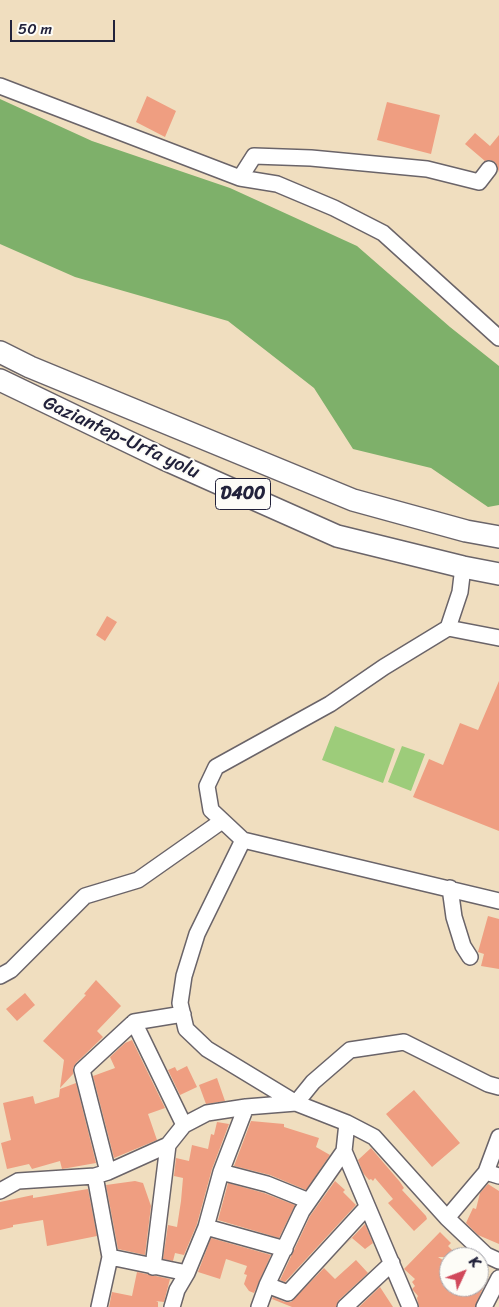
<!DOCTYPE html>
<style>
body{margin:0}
#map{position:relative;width:499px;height:1307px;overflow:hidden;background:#f0debf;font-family:Sriracha,sans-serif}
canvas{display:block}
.north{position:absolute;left:439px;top:1247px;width:50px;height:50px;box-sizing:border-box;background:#fdfcf7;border:1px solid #a5a5ac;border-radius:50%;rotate:47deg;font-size:14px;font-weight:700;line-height:20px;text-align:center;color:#22223b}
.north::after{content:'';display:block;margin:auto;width:18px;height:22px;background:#d1495b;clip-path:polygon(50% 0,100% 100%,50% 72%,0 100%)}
.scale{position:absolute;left:10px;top:20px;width:105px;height:22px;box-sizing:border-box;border:2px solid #22223b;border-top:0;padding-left:6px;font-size:15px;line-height:18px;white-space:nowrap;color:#22223b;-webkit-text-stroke:4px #fdfcf7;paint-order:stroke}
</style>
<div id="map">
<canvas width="499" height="1307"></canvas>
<div class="north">K</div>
<div class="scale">50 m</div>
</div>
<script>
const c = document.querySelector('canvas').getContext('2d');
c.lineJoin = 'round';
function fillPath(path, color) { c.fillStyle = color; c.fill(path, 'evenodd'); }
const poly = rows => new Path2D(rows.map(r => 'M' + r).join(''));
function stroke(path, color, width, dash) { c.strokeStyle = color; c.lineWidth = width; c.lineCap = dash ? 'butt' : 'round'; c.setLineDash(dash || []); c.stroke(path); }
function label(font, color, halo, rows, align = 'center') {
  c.font = font + ' Sriracha,sans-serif'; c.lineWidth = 4; c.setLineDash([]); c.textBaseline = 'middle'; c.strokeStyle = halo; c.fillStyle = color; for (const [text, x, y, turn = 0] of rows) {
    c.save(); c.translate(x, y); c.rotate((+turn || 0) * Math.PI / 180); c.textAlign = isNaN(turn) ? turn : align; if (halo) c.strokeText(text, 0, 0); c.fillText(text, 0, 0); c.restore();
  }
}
fillPath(poly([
 [335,726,395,749,383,783,322,760],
 [402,746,425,754,411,791,388,782]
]), '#9dcc7a');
fillPath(poly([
 [0,99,92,141,230,188,357,246,450,327,499,366,499,505,488,507,431,468,353,449,314,388,228,321,75,277,0,244]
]), '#7eb06a');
fillPath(poly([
 [147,96,176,111,165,137,136,122],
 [387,102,440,115,431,154,377,140],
 [475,133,490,146,499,135,499,172,495,162,490,160,485,161,465,144],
 [107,616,117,622,105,641,96,635],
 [499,681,499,831,413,797,429,759,443,765,460,723,478,730],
 [488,916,499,919,499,969,481,966,484,954,478,952],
 [96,980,121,1006,97,1031,103,1037,76,1063,73,1068,73,1074,60,1088,64,1060,43,1041,86,995,84,994],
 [25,993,35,1005,17,1021,6,1009],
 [132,1040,165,1108,148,1114,157,1140,114,1158,93,1076,115,1068,110,1057,125,1043],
 [187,1066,197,1087,180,1095,168,1070,175,1067,177,1071],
 [217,1078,225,1101,206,1104,199,1085],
 [76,1083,96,1163,62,1169,60,1161,32,1169,29,1164,7,1169,1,1143,11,1140,3,1103,33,1096,35,1104,59,1097,60,1089],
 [414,1090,460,1143,432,1167,386,1114],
 [251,1121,284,1124,284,1127,319,1138,316,1147,330,1155,306,1190,270,1175,234,1166],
 [217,1122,229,1124,212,1169,197,1224,184,1255,175,1253,173,1261,163,1259,168,1225,177,1227,181,1201,183,1178,174,1176,176,1158,189,1161,192,1145,208,1149,211,1134,214,1135],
 [371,1148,400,1182,404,1188,402,1190,426,1216,427,1219,414,1231,388,1203,393,1199,375,1178,373,1181,371,1179,369,1180,363,1173,358,1160],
 [135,1181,143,1183,151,1206,145,1255,118,1249,106,1185],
 [335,1181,345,1190,343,1192,356,1205,285,1282,280,1280,310,1216],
 [228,1183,264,1193,295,1205,279,1238,218,1220],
 [488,1184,499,1191,499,1244,478,1235,466,1223,473,1208,476,1209,480,1193],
 [88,1189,97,1236,47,1246,43,1220,13,1225,13,1227,0,1230,0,1202,33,1195,33,1198],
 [365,1224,373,1243,365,1249,352,1238,345,1245],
 [440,1232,451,1243,448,1246,459,1257,438,1257,449,1264,449,1287,483,1288,475,1307,419,1307,417,1298,418,1296,412,1289,415,1286,412,1282,415,1279,404,1269],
 [211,1238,271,1255,254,1293,249,1291,244,1284,247,1275,244,1274,247,1266,226,1259,220,1279,198,1272],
 [356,1260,368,1273,339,1300,336,1307,292,1307,272,1299,273,1297,285,1302,291,1302,324,1268,335,1279],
 [137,1272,170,1279,164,1302,156,1301,158,1302,158,1307,109,1307,112,1292,132,1296],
 [380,1287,393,1307,359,1307]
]), '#ef9e81');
const minor = poly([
 [0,86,240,178,277,184,334,208,383,233,499,338],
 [240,178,254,156,311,158,427,169,479,182,489,169],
 [448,628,499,638],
 [243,840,499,901],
 [450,888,454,917,463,946,470,957],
 [0,976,11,970,85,896,138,880,222,821,188,845],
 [134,1022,184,1125],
 [347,1123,296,1103,207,1049,186,1029,180,1003,184,976,197,934,243,840,211,810,207,786,216,767,330,704,384,667,448,628,460,592,463,567],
 [108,1172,82,1070,134,1022,183,1014],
 [221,1172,267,1184,309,1201],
 [486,1172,499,1137],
 [95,1176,110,1257,99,1307],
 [0,1191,18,1181,95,1176,108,1172,168,1145,184,1125,207,1113,246,1107,296,1103,313,1082,350,1050,404,1042,488,1084,499,1087],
 [447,1218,486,1172,499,1176],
 [206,1227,285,1249],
 [110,1257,187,1273],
 [153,1267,168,1145],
 [267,1285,288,1293,367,1207],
 [172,1307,177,1290,187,1273,206,1227,221,1172,246,1107],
 [259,1307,267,1285,302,1211,344,1151],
 [345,1307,392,1263],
 [410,1307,344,1151,347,1123,374,1137,447,1218,486,1255,499,1261],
 [484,1307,499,1278]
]);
const highway = poly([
 [0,352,30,367,353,500,466,531,499,537],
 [0,380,164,459,337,536,463,567,499,574]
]);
stroke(minor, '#6a6469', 18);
stroke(highway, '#6a6469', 24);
stroke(minor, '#fff', 15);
stroke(highway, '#fff', 21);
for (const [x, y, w] of [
 [243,494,55]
]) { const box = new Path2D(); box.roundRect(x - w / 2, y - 15.5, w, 31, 4); c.fillStyle = '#fdfcf7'; c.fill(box); stroke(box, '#22223b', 1); }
label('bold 18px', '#22223b', null, [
 ["D400",243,494]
]);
label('19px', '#22223b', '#fdfcf7', [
 ["Gaziantep-Urfa yolu",121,438,25]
]);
</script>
